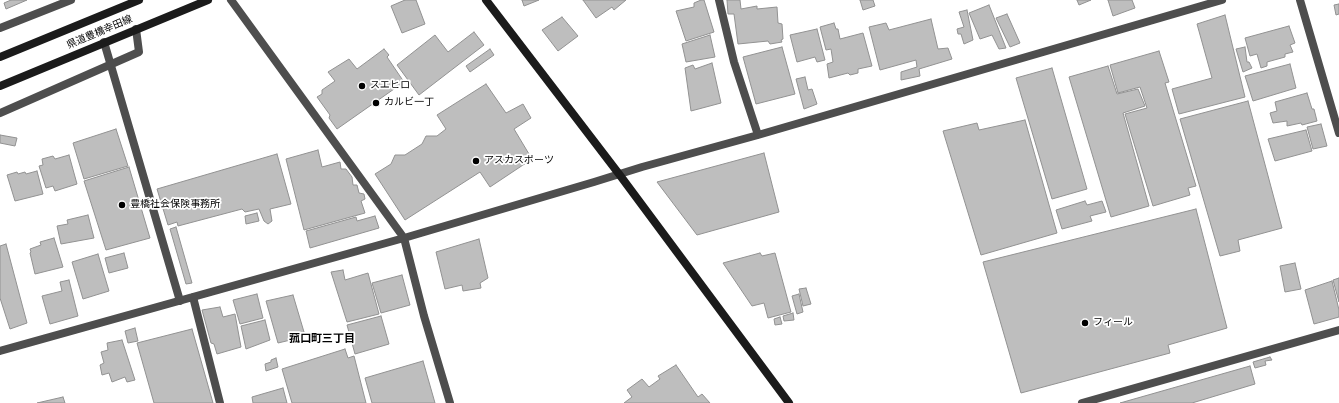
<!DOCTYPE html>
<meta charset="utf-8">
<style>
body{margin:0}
canvas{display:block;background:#fff}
</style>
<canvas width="1339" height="403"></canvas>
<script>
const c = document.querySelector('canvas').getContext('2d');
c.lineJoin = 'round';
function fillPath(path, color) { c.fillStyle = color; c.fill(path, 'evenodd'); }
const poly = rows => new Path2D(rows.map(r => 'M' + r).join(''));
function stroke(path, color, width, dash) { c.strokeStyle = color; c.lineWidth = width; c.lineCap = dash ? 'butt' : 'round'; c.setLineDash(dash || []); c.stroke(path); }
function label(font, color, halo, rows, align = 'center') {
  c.font = font + ' Overpass,"Noto Sans JP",sans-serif'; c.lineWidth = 3.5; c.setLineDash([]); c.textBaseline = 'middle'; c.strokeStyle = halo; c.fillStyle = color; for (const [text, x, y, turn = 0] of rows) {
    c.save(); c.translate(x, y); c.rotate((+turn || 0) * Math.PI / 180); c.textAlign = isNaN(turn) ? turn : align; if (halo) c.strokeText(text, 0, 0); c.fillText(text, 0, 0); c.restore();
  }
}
const building = poly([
 [11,0,27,0,6,9,4,3,11,0],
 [405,0,416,0,425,24,402,33,391,6,405,0],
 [522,0,539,0,524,6,522,0],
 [583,0,626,0,614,10,612,7,596,18,583,0],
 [701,0,704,0,714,32,686,41,676,11,694,7,694,3,701,0],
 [727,0,740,0,741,9,757,6,757,9,777,7,778,23,782,24,783,39,781,40,782,42,770,44,768,41,738,44,734,14,728,14,727,0],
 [860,0,873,0,875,6,863,10,860,0],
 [1077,0,1091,0,1079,5,1077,0],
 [1108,0,1132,0,1135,8,1113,16,1108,0],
 [1339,4,1339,14,1336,15,1334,5,1339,4],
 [989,5,1006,48,999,49,992,35,980,39,969,13,989,5],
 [967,10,973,40,964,44,961,34,958,34,957,29,964,27,959,12,967,10],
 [1007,14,1020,43,1010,47,996,18,1007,14],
 [1225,15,1245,97,1179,114,1172,89,1212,78,1197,24,1225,15],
 [562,17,578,36,558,51,542,30,562,17],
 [931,19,938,49,948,48,952,59,919,69,920,76,901,80,901,72,917,67,916,60,880,70,869,27,886,23,889,30,931,19],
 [834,23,836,29,838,29,840,39,863,33,872,66,858,69,858,73,850,75,848,73,829,78,827,64,833,62,831,49,826,50,820,27,834,23],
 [1289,26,1295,43,1290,45,1293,52,1285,54,1285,57,1267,62,1267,66,1261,68,1257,54,1250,56,1245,38,1289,26],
 [817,29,825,60,817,62,815,57,797,62,790,35,817,29],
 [474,32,484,45,419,95,397,65,435,35,448,52,474,32],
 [710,35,715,57,686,62,682,44,710,35],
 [782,47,795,94,756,104,743,57,782,47],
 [1245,47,1247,62,1249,62,1252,68,1243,72,1236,49,1245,47],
 [384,49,389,55,387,57,404,82,337,129,329,118,330,115,317,97,322,94,322,90,335,81,328,72,349,59,357,69,384,49],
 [490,49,494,55,470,72,466,66,490,49],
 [1159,51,1169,82,1165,83,1196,186,1188,188,1190,195,1153,206,1125,114,1147,108,1140,87,1118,93,1110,65,1159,51],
 [712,63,721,103,691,111,685,68,693,65,695,69,712,63],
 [1290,64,1296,88,1253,101,1245,76,1290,64],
 [1108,66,1117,94,1138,89,1145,106,1123,113,1149,206,1111,217,1069,77,1108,66],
 [1052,68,1087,189,1052,199,1016,78,1052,68],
 [805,77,808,90,812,89,817,104,804,109,796,79,805,77],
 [486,84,506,113,523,104,531,118,514,129,532,159,490,187,480,172,405,220,375,174,391,164,395,155,405,155,422,144,426,136,437,136,446,129,437,115,486,84],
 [1307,93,1312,109,1314,109,1317,121,1302,125,1301,123,1287,126,1287,121,1273,123,1270,113,1277,111,1275,102,1307,93],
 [1248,101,1282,228,1238,240,1240,251,1220,256,1180,119,1248,101],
 [1025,120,1057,233,981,255,943,131,977,123,979,130,1025,120],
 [1321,124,1327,146,1313,149,1307,127,1321,124],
 [116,129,128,166,84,179,73,143,116,129],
 [1306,130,1312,151,1275,161,1268,139,1306,130],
 [0,135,17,138,15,146,0,143,0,135],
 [318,150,322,167,340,162,341,169,346,169,352,177,353,185,357,185,359,193,364,194,365,199,361,201,365,213,304,230,286,159,318,150],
 [764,153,779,212,697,235,657,182,764,153],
 [277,154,291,204,270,209,272,221,268,224,264,221,259,209,245,212,242,209,178,226,177,222,168,225,157,189,277,154],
 [69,155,77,184,55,191,53,186,46,188,39,166,43,165,42,159,53,156,55,159,69,155],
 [129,167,150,238,106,250,84,181,129,167],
 [37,171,43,194,15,201,7,175,17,172,18,174,25,172,26,174,37,171],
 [1085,201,1087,205,1102,201,1106,212,1090,216,1092,221,1062,229,1056,210,1085,201],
 [1196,209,1227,328,1168,345,1170,353,1021,393,983,262,1196,209],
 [257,213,259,221,246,224,245,216,257,213],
 [88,215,94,238,61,244,57,226,68,224,67,220,88,215],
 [375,216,379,228,310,248,306,231,356,217,357,221,375,216],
 [176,227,192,283,186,284,170,229,176,227],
 [54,238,63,267,35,274,30,253,31,252,30,249,41,245,40,242,54,238],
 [479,239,488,278,480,283,481,288,463,291,462,285,445,289,436,252,479,239],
 [6,244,27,323,10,329,0,298,0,246,6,244],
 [124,253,128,268,109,273,105,258,124,253],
 [760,253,762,256,775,253,791,312,768,318,764,303,752,306,723,263,760,253],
 [98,254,109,291,83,299,72,262,98,254],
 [1295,263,1301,289,1285,292,1280,266,1295,263],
 [343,270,345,280,368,273,379,314,347,322,331,272,343,270],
 [402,275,410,305,381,313,372,283,402,275],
 [1339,278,1339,302,1333,280,1339,278],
 [69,280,78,316,50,324,42,296,62,291,60,282,69,280],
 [1332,281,1339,310,1339,317,1314,324,1305,290,1332,281],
 [806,288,811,304,803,306,799,289,806,288],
 [257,294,263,318,240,324,233,300,257,294],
 [799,294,803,312,797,314,792,296,799,294],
 [293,295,304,332,303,337,278,343,266,301,293,295],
 [220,307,223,317,235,314,241,347,217,354,214,344,211,343,202,310,220,307],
 [793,313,794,320,784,321,783,316,793,313],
 [381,316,389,344,355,354,347,325,381,316],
 [780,317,782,324,775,325,774,319,780,317],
 [265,320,270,340,246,349,241,326,265,320],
 [135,328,138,341,128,343,125,331,135,328],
 [192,329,213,403,154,403,137,343,192,329],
 [122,340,135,380,127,382,125,377,112,382,109,373,102,375,100,365,104,363,101,352,108,350,107,343,122,340],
 [345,349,348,358,354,356,366,403,292,403,282,369,345,349],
 [1270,357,1272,360,1265,361,1266,365,1255,368,1253,362,1270,357],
 [276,358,278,367,266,371,265,364,271,362,271,360,276,358],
 [423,361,435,403,372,403,365,378,423,361],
 [676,365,698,397,702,394,710,403,624,403,632,397,627,390,642,379,649,387,660,379,658,376,676,365],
 [1250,366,1255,384,1192,403,1120,403,1250,366],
 [283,388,287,403,253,403,252,397,283,388],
 [63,397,65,403,37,403,63,397]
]);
fillPath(building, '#bebebe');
stroke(building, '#929292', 1);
stroke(poly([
 [104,42,180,301]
]), '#4e4e4e', 8);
stroke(poly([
 [231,0,404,238,424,316,450,403],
 [719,0,734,62,758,135],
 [1300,0,1339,133],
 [0,28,71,0],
 [0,113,139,52,136,29],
 [193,297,220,403],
 [0,351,404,238,594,182,642,167,758,135,1222,0],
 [1082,403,1339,330]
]), '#4e4e4e', 8);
stroke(poly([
 [486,0,619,174,789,403],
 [0,57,139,0],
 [0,86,208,0]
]), '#1b1b1b', 8);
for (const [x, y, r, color] of [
 [362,86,4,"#000"],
 [376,103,4,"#000"],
 [476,161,4,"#000"],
 [122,205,4,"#000"],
 [1085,323,4,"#000"]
]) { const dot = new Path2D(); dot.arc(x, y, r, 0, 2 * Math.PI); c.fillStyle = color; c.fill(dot); stroke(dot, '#fff', 1.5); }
label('10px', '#000', '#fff', [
 ["県道豊橋幸田線",100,33,-23]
]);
label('10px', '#000', '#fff', [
 ["スエヒロ",370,86],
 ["カルビ一丁",384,103],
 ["アスカスポーツ",484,161],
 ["豊橋社会保険事務所",130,205],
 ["フィール",1093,323]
], 'left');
label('bold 11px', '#000', '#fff', [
 ["菰口町三丁目",322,340]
]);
</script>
